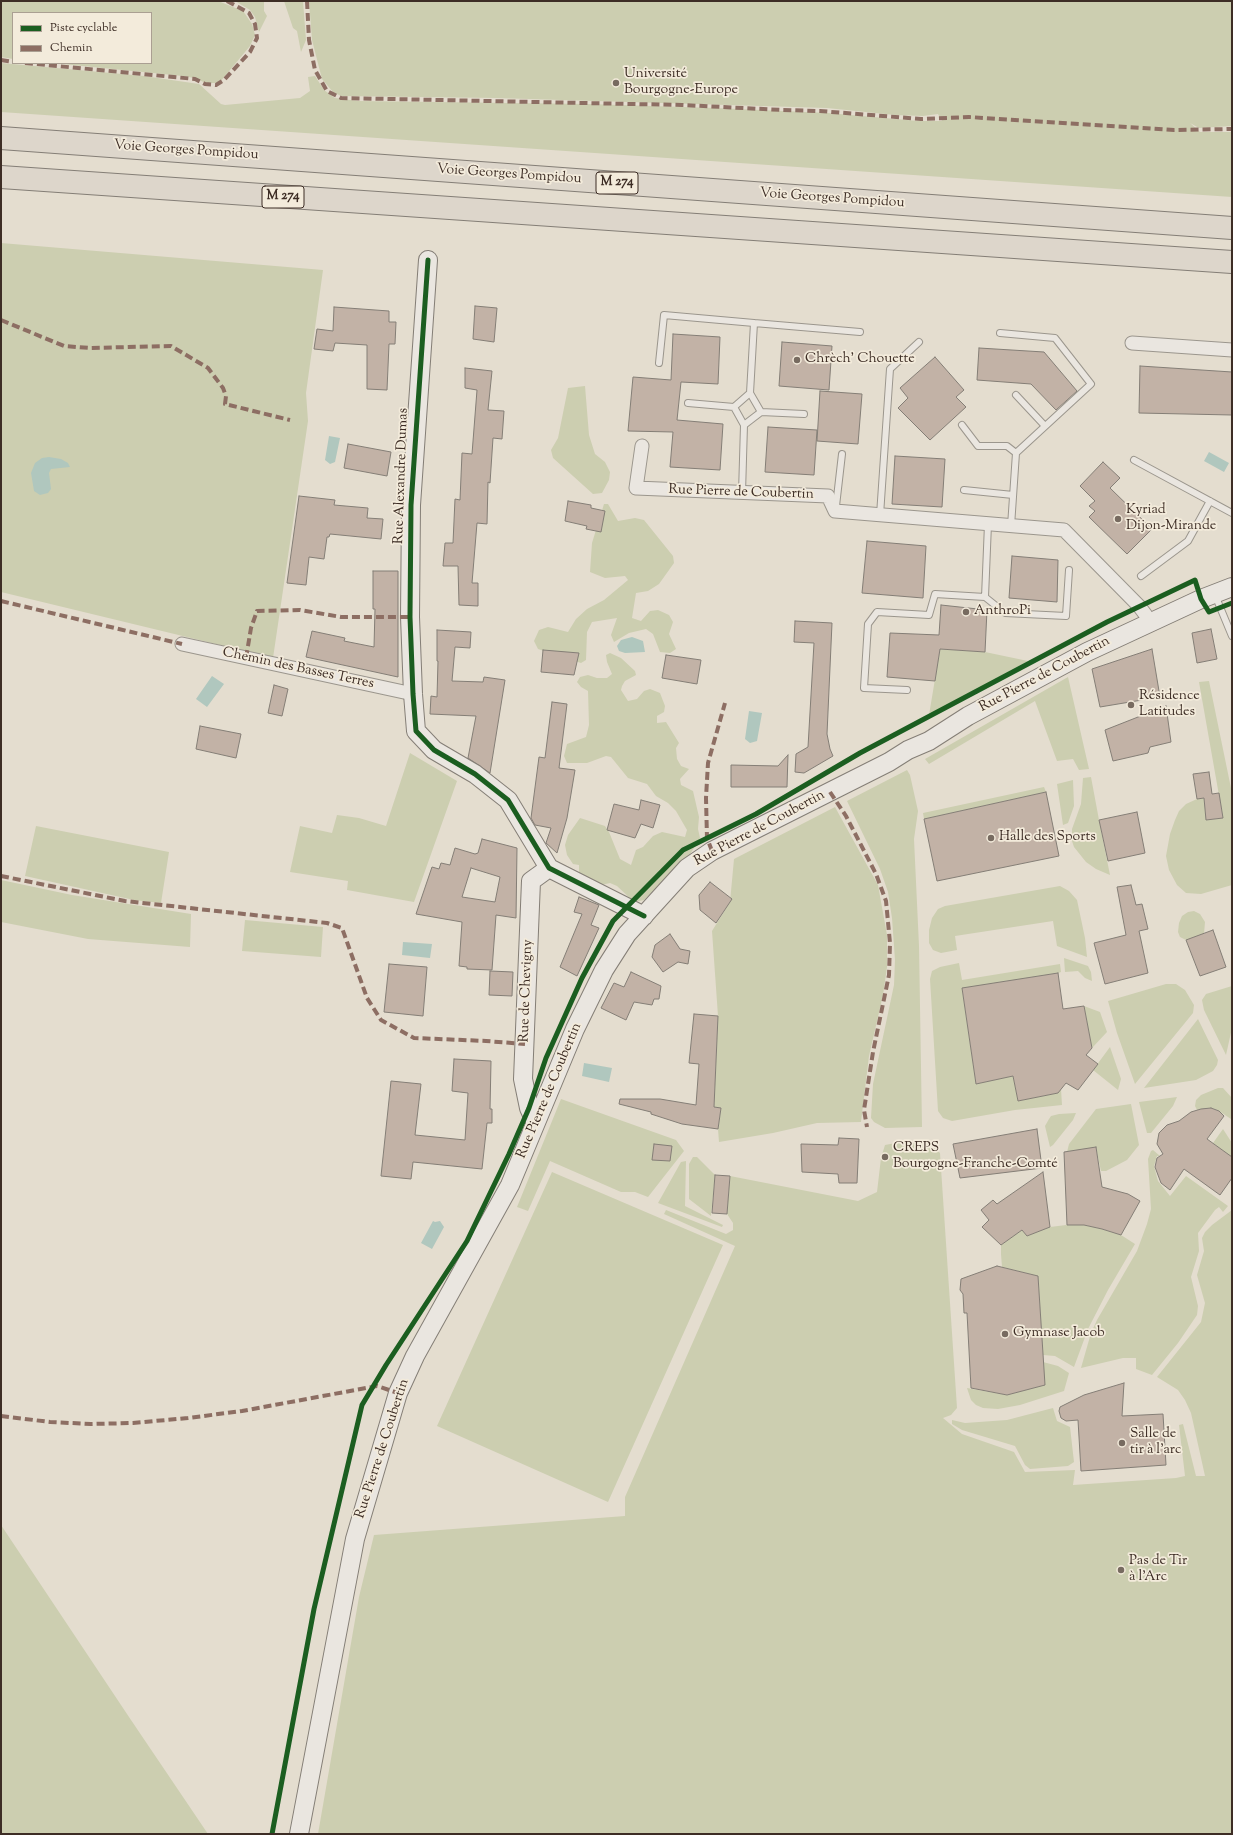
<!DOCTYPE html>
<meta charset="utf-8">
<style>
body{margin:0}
#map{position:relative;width:1233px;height:1835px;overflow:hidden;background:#e4ddcf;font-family:"Sorts Mill Goudy",serif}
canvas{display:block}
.frame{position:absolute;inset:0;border:2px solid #3d2d25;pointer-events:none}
.legend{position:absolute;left:12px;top:12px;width:140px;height:52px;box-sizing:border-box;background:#f3ebdb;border:1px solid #aa9f92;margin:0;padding:5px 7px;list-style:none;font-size:12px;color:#3d2d25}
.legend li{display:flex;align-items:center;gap:8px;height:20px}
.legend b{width:20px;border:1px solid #aa9f92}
</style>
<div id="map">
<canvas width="1233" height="1835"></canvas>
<div class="frame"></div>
<ul class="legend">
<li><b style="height:5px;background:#1b5e20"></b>Piste cyclable</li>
<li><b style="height:5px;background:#8d6e63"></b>Chemin</li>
</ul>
</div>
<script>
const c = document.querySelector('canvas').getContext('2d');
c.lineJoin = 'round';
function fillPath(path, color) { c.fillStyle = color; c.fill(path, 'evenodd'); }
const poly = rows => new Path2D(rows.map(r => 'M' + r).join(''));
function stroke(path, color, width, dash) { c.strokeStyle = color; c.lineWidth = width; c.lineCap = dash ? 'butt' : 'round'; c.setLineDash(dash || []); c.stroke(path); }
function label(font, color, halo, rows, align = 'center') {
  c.font = font + ' "Sorts Mill Goudy",serif'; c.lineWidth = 3.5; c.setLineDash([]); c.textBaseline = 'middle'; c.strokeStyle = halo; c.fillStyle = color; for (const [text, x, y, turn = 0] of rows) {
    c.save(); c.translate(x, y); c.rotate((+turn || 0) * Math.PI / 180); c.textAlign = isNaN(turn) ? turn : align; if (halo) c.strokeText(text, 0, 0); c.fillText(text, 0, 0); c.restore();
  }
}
fillPath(poly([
 [1,1,218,1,243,11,252,24,255,35,250,46,220,82,215,83,206,83,194,78,183,76,52,63,151,63,151,13,13,13,13,59,1,57],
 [235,1,264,1,264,11,267,16,259,32,255,17,250,10],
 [284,1,303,1,306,40,301,52,297,31,293,28],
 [309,1,1232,1,1232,126,1199,128,1190,123,1200,132,1232,132,1232,197,1,112,1,63,144,76,199,84,221,104,225,105,300,98,310,91,308,77,315,76,324,90,335,98,358,101,588,104,715,108,828,113,918,121,942,121,938,114,923,116,895,115,827,108,496,98,341,96,333,92,322,79,312,40],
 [1,243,323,270,306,393,308,421,273,658,224,649,224,646,1,592],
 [585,386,589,435,595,454,605,462,610,472,609,480,602,493,593,494,553,458,551,450,558,438,568,388],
 [604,504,608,504,618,521,635,518,644,520,673,556,674,563,659,584,648,591,636,593,632,618,641,621,650,611,658,610,669,615,673,622,669,634,676,649,670,653,660,652,653,634,646,629,629,633,614,642,611,635,617,618,592,622,587,632,586,660,581,663,538,649,534,641,539,630,548,627,568,632,576,619,587,609,604,600,628,580,625,576,605,578,590,572,592,543],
 [940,649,985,652,1028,661,929,715],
 [610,653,621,658,635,671,636,675,625,681,622,686,621,690,628,701,637,699,644,691,650,689,660,693,665,706,664,712,657,716,657,723,666,722,679,743,676,748,677,759,681,766,689,769,680,779,681,785,693,791,699,817,698,829,700,838,689,856,644,900,634,902,617,886,610,883,597,886,588,882,579,872,579,865,573,864,567,855,565,845,568,835,580,818,605,826,609,832,620,859,631,865,636,850,643,847,653,836,662,832,685,837,687,830,676,811,668,803,656,796,647,784,628,778,611,757,606,756,587,763,567,763,564,756,567,744,586,737,589,725,588,691,581,687,577,682,580,677,588,675,597,678,607,678,612,674,607,662,606,655],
 [1068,677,1089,769,1079,770,1073,759,1057,761,1035,701,929,764,925,759],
 [1209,681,1232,793,1232,885,1201,894,1186,893,1177,885,1169,870,1166,856,1170,834,1175,820,1179,811,1186,804,1197,799,1204,798,1207,820,1223,818,1199,682],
 [410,753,457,781,414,902,347,890,348,881,290,872,300,826,332,833,337,815,359,818,386,826],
 [907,770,910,775,918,811,914,839,919,946,922,1127,885,1128,874,1122,871,1118,873,1084,894,985,895,960,892,918,888,892,880,869,847,801],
 [1091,777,1099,820,1110,875,1096,869,1086,862,1074,847,1072,841,1072,829,1081,804,1083,778],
 [1073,780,1074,806,1068,823,1063,825,1057,784],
 [1044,787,1046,792,924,819,923,813],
 [835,807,878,885,887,935,887,967,883,995,869,1056,861,1122,817,1123,773,1133,719,1142,718,1129,721,1109,714,1107,718,1016,712,931,730,902,734,859],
 [36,826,169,852,161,903,134,900,25,876],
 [1,880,72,895,191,914,190,947,88,939,1,922],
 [1060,886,1069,891,1077,900,1085,938,1087,957,1057,946,1053,921,955,936,957,950,941,953,933,950,929,943,929,930,932,918,938,909,945,906],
 [1194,911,1200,914,1205,922,1204,934,1186,940,1180,937,1178,932,1179,923,1182,916,1188,912],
 [245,920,323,927,321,957,242,951],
 [1064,958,1088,966,1091,972,1092,981,1085,978,1078,971,1065,972],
 [959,963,962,980,1060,964,1061,972,1058,973,962,989,976,1084,1013,1076,1018,1101,1058,1093,1061,1089,1062,1105,1015,1110,952,1121,943,1118,938,1111,930,979,932,971,940,967],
 [1166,984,1176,984,1185,990,1194,1005,1193,1013,1135,1084,1117,1033,1108,1001],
 [1232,986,1232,1028,1226,1055,1204,1010,1202,1000,1206,994],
 [1084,1006,1100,1012,1107,1032,1092,1048],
 [1198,1019,1218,1060,1217,1065,1213,1071,1196,1080,1144,1088],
 [1110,1047,1121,1079,1118,1090,1093,1070],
 [1218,1088,1223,1088,1232,1098,1231,1119,1219,1111,1211,1108,1197,1110,1195,1106,1196,1100,1201,1095],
 [1177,1097,1173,1106,1151,1133,1147,1133,1139,1102],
 [561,1099,676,1140,684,1151,648,1197,635,1192,621,1192,550,1161,528,1211,517,1207],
 [1131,1104,1139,1145,1127,1160,1106,1171,1101,1171,1096,1148,1067,1152,1069,1144,1096,1109],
 [1076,1113,1073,1120,1053,1145,1050,1147,1045,1126,1049,1119,1051,1116,1059,1114],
 [1223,1129,1232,1143,1232,1158,1213,1143],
 [901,1142,929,1143,940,1153,957,1408,951,1415,943,1418,962,1434,1014,1452,1025,1472,1075,1470,1073,1485,1176,1478,1185,1476,1179,1425,1183,1424,1196,1476,1205,1476,1191,1413,1185,1400,1178,1390,1157,1377,1201,1322,1205,1303,1197,1275,1204,1251,1202,1238,1205,1232,1212,1225,1232,1210,1232,1834,318,1834,359,1597,374,1535,625,1516,625,1497,735,1246,664,1214,666,1210,726,1234,733,1230,733,1223,727,1214,730,1176,858,1201,877,1192,881,1158,885,1145],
 [1153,1150,1160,1156,1157,1156,1154,1166,1158,1181,1170,1196,1186,1176,1228,1206,1223,1212,1219,1207,1215,1210,1198,1233,1199,1251,1191,1277,1198,1306,1197,1315,1178,1343,1152,1375,1136,1369,1136,1358,1123,1358,1081,1368,1091,1333,1097,1320,1137,1251,1147,1224,1151,1209,1148,1159,1151,1151],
 [693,1157,697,1157,715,1175,711,1216,689,1199,689,1164],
 [686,1161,685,1206,723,1225,722,1227,658,1203,681,1162],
 [552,1172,723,1245,608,1502,437,1426],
 [1066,1225,1084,1225,1102,1229,1121,1235,1135,1244,1108,1290,1088,1329,1074,1367,1055,1356,1043,1355,1038,1276,1002,1267,1001,1254,1001,1245,1022,1230,1027,1236,1050,1227],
 [1043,1362,1058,1366,1069,1373,1064,1391,1020,1405,998,1409,983,1408,976,1405,971,1400,967,1388,1007,1395,1044,1385],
 [1053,1408,1057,1421,1070,1427,1074,1462,1068,1466,1030,1469,1025,1465,1015,1446,962,1430,952,1424,952,1420,965,1423,1007,1420],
 [1,1525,131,1720,208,1834,1,1834]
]), '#ccceb0');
fillPath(poly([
 [329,436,340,438,335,462,330,464,325,460],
 [1209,452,1229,463,1224,472,1204,461],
 [49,457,61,459,68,463,70,467,51,469,49,473,51,489,48,493,40,495,34,491,31,473,35,463,42,458],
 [632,637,643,641,645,652,625,653,619,651,617,646,621,640],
 [212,676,224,684,207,707,196,699],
 [749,711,762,713,757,741,750,743,745,739],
 [403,942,432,944,430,958,402,955],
 [584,1063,612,1068,609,1082,582,1076],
 [433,1221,435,1222,440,1221,444,1227,432,1249,421,1243]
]), '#b0c7be');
const building = poly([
 [475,306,497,308,494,342,473,339,475,306],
 [334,307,389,311,389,322,396,322,395,344,389,344,387,390,367,389,367,345,335,343,333,351,314,349,317,329,333,331,334,307],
 [673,334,720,337,718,384,681,382,677,420,723,424,720,470,670,467,673,432,628,431,633,377,671,380,673,334],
 [782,342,832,346,829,390,779,386,782,342],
 [979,348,1044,352,1077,391,1056,410,1031,384,977,380,979,348],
 [935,357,964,390,956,397,966,407,930,440,898,408,908,398,900,388,935,357],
 [1140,366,1232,372,1232,415,1139,413,1140,366],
 [465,368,492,371,488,410,504,411,502,439,493,438,490,483,488,482,487,524,477,523,472,583,478,583,478,606,459,605,458,566,443,566,445,543,453,543,455,499,460,500,462,453,472,454,477,390,465,388,465,368],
 [820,391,862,394,858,444,817,441,820,391],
 [768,427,817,430,814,475,765,472,768,427],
 [348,444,391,452,387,476,344,468,348,444],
 [895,456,945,459,942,507,892,504,895,456],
 [1103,462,1120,478,1110,488,1152,529,1127,554,1089,517,1095,511,1089,506,1095,501,1080,486,1103,462],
 [299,496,335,500,334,505,368,508,367,518,383,519,381,539,330,534,329,537,327,537,324,559,309,557,306,585,287,583,299,496],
 [568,501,591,505,591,508,605,511,601,532,586,529,587,526,565,521,568,501],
 [867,541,926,546,923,598,862,593,867,541],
 [1012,556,1058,560,1057,602,1009,598,1012,556],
 [373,571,398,571,398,677,306,657,312,631,345,638,344,641,374,647,375,609,373,609,373,571],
 [941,605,987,610,985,652,940,649,935,681,887,677,890,633,939,635,941,605],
 [795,621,832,623,827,734,830,749,833,756,804,773,795,772,796,754,808,747,814,643,794,642,795,621],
 [1211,629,1217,659,1197,663,1192,633,1211,629],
 [437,630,471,632,470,648,455,647,452,681,483,682,484,677,505,680,490,773,468,758,476,716,430,714,431,696,437,697,438,661,437,661,437,630],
 [1152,649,1160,697,1100,707,1092,669,1152,649],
 [543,650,579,653,574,675,541,672,543,650],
 [666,655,701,660,697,684,662,678,666,655],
 [274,685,288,689,282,716,268,713,274,685],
 [552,702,567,704,559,768,575,770,567,818,557,853,546,843,551,828,535,825,531,818,539,757,545,758,552,702],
 [1166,706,1171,742,1150,747,1148,753,1113,761,1105,730,1166,706],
 [200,726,241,734,236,758,196,749,200,726],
 [788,755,787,787,731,787,731,765,778,766,788,755],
 [1209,772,1212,794,1219,793,1223,818,1206,820,1204,798,1197,799,1193,774,1209,772],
 [1046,792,1059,856,937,881,924,819,1046,792],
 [641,800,660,805,653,828,641,824,635,838,607,830,614,804,639,810,641,800],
 [1137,812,1145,853,1108,861,1099,820,1137,812],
 [482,839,517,848,516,918,496,915,492,970,467,969,467,967,459,966,462,922,416,914,432,867,439,869,441,863,450,865,455,848,475,854,478,853,482,839],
 [471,868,500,877,495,902,462,897,471,868],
 [710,882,732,899,716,923,700,910,699,895,710,882],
 [1131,885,1136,905,1142,904,1148,929,1139,931,1148,973,1105,984,1094,943,1126,935,1117,887,1131,885],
 [579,897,599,905,591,925,599,928,577,976,560,967,582,914,574,912,579,897],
 [1213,930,1226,967,1200,976,1186,940,1213,930],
 [670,934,680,949,690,951,688,964,678,962,663,972,652,957,655,945,670,934],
 [389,964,427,967,423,1016,384,1012,389,964],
 [490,971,513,972,512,996,489,995,490,971],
 [631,972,661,986,659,999,654,999,652,1005,634,1002,626,1020,601,1008,614,983,624,987,631,972],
 [1058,973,1063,1009,1084,1006,1092,1048,1086,1055,1098,1064,1078,1090,1066,1083,1058,1093,1018,1101,1013,1076,976,1084,962,988,1058,973],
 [694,1014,718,1016,714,1107,721,1108,718,1129,682,1124,651,1114,651,1112,619,1104,620,1099,660,1099,696,1105,699,1064,689,1063,694,1014],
 [454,1059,491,1061,490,1109,492,1109,492,1123,487,1123,482,1169,413,1162,411,1179,381,1176,391,1081,421,1084,415,1135,465,1140,468,1093,452,1091,454,1059],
 [1211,1108,1219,1111,1224,1116,1207,1139,1232,1157,1232,1178,1220,1195,1184,1169,1170,1190,1161,1183,1155,1167,1157,1158,1163,1154,1157,1144,1159,1133,1167,1125,1179,1121,1191,1112,1201,1109,1211,1108],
 [1037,1129,1042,1168,960,1178,953,1144,1037,1129],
 [839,1138,859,1139,857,1183,839,1183,838,1174,802,1172,801,1144,838,1145,839,1138],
 [654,1144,672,1146,670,1161,652,1160,654,1144],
 [1096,1147,1102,1187,1128,1194,1140,1201,1121,1235,1102,1229,1084,1225,1067,1225,1064,1152,1096,1147],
 [1043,1172,1050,1227,1027,1236,1022,1230,1001,1245,982,1227,989,1220,981,1210,993,1200,997,1204,1043,1172],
 [715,1175,730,1176,727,1214,712,1213,715,1175],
 [997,1266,1038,1276,1045,1385,1007,1395,971,1388,967,1313,964,1313,963,1294,960,1290,961,1279,997,1266],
 [1124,1383,1122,1416,1163,1414,1166,1465,1081,1471,1078,1420,1066,1421,1061,1418,1059,1411,1060,1407,1084,1395,1124,1383]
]);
fillPath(building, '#c2b2a6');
stroke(building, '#847e76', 1);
const lane = poly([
 [1000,333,1055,338,1091,384,1016,453,1011,526],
 [659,363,664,315,754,323],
 [750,393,754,323,860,332],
 [1016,395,1045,426],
 [688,403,734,407],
 [761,412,804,414],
 [962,425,978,446,1007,446,1016,453],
 [1134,460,1232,513],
 [964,490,1013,495],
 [742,493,744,425,761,412,750,393,734,407,744,425],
 [836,506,842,454],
 [880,515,890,369,919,342],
 [1141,576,1188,541,1210,501],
 [1215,595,1232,636],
 [985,597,1005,613,1066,616,1069,570],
 [907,690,864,688,868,624,877,612,929,615,935,594,985,597,988,524]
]);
const street = poly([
 [1132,343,1232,350],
 [642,446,636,488,828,496,835,511,1064,530,1139,606,1151,622],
 [182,644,413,694]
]);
const secondary = poly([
 [428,260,411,505,410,617,413,694,416,731,434,750,475,774,508,800,549,868,644,916],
 [535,1121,529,1108,523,1079,531,881,549,868],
 [299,1834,355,1539,398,1393,415,1356,510,1185,575,1029,604,970,627,934,687,868,712,851,889,762,908,750,929,741,968,716,1087,652,1201,599,1232,587]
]);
const highway = poly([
 [1,138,1232,228],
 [1,177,1232,262]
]);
stroke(lane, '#9b968d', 8);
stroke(street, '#9b968d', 15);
stroke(secondary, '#847e76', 20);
stroke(highway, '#847e76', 24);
stroke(lane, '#eae6e0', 6);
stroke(street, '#eae6e0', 13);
stroke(secondary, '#eae6e0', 18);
stroke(highway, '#ddd6cb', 22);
stroke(poly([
 [307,1,309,40,315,70,327,91,341,98,682,105,782,110,820,111,921,119,969,117,1174,130,1232,129],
 [1,60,13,62],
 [25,63,195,79,205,84,216,85,224,80,250,52,257,38,255,24,249,13,227,1],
 [1,320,64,346,90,348,171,346,208,368,223,388,226,396,225,404,290,420],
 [1,601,182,644],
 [246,658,251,628,257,611,300,610,341,617,410,617],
 [830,792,846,816,876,874,886,901,890,943,889,975,873,1052,864,1110,867,1127],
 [712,851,707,838,706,798,708,763,725,703],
 [1,876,125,901,327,923,342,928,367,998,381,1020,414,1038,486,1041,525,1044],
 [1,1416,50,1422,91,1424,133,1423,188,1418,242,1411,377,1386,398,1393]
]), '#8d6e63', 4, [8, 4]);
stroke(poly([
 [428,260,411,505,410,617,413,694,416,731,434,750,475,774,508,800,549,868,644,916],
 [272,1834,314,1609,362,1405,386,1365,467,1241,509,1154,529,1108,546,1058,582,978,613,921,683,850,756,814,860,753,1107,622,1195,580,1201,599,1209,612,1232,603]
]), '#1b5e20', 5);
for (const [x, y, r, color] of [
 [616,83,4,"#776b60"],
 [797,360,4,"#776b60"],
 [1118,519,4,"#776b60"],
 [966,612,4,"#776b60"],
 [1131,705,4,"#776b60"],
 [991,838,4,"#776b60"],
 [885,1157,4,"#776b60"],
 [1005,1334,4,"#776b60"],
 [1122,1443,4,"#776b60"],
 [1121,1570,4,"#776b60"]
]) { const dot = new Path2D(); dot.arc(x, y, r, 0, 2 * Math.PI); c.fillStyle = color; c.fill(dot); stroke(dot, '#f3ebdb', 1.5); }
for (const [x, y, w] of [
 [617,183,42],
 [283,197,42]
]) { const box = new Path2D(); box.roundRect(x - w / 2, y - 11, w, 22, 3); c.fillStyle = '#f3ebdb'; c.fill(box); stroke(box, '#3d2d25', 1); }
label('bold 13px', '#3d2d25', null, [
 ["M 274",617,183],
 ["M 274",283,197]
]);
label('14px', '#3d2d25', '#f3ebdb', [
 ["Université",624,75],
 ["Bourgogne-Europe",624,91],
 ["Chrèch' Chouette",805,360],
 ["Kyriad",1126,511],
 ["Dijon-Mirande",1126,527],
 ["AnthroPi",974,612],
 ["Résidence",1139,697],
 ["Latitudes",1139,713],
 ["Halle des Sports",999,838],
 ["CREPS",893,1149],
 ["Bourgogne-Franche-Comté",893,1165],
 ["Gymnase Jacob",1013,1334],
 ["Salle de",1130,1435],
 ["tir à l'arc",1130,1451],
 ["Pas de Tir",1129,1562],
 ["à l'Arc",1129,1578]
], 'left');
label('14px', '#3d2d25', '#f3ebdb', [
 ["Voie Georges Pompidou",186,151,4],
 ["Voie Georges Pompidou",509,175,4],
 ["Voie Georges Pompidou",832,199,4],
 ["Rue Alexandre Dumas",402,476,-88],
 ["Rue Pierre de Coubertin",741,493,2],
 ["Chemin des Basses Terres",298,669,12],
 ["Rue Pierre de Coubertin",1045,675,-28],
 ["Rue Pierre de Coubertin",760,829,-28],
 ["Rue de Chevigny",527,991,-88],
 ["Rue Pierre de Coubertin",550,1091,-67],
 ["Rue Pierre de Coubertin",383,1449,-72]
]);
</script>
